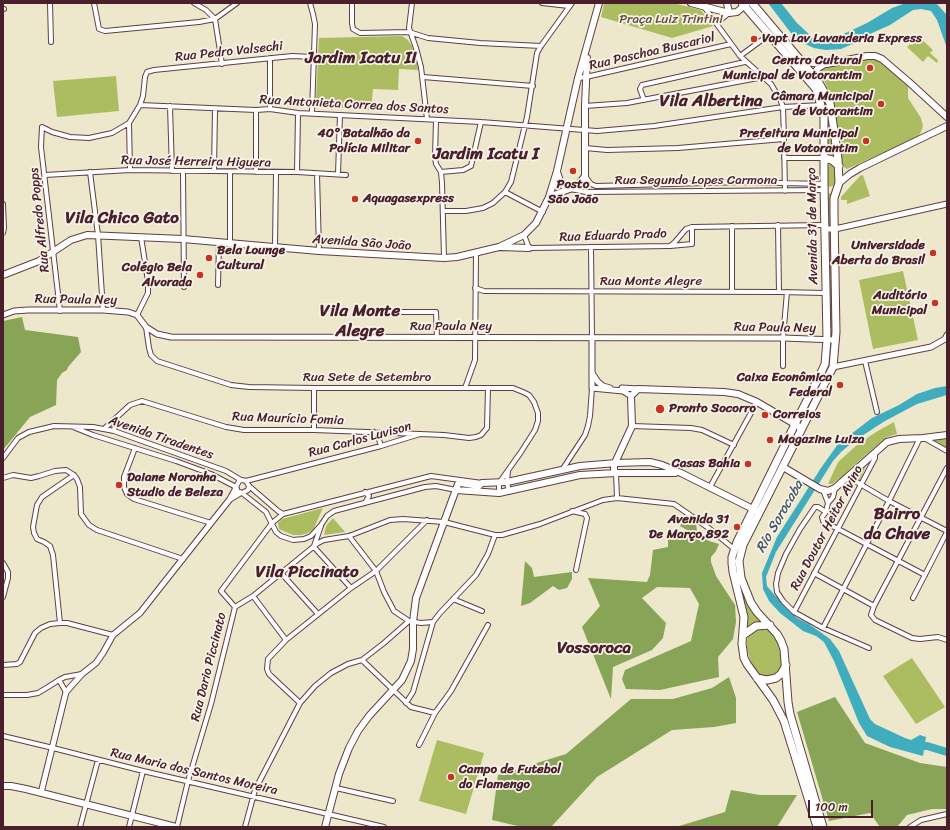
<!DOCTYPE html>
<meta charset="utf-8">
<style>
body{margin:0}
#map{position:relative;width:950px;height:830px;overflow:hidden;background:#ede7cb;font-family:Sriracha,sans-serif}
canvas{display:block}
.frame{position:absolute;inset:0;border:4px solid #4a1f2b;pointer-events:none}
.scale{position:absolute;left:808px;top:800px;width:65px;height:18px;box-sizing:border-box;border:2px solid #4a1f2b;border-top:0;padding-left:5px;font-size:12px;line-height:14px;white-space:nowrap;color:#4a1f2b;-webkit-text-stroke:3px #f7f3e8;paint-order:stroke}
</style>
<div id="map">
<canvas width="950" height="830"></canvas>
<div class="frame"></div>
<div class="scale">100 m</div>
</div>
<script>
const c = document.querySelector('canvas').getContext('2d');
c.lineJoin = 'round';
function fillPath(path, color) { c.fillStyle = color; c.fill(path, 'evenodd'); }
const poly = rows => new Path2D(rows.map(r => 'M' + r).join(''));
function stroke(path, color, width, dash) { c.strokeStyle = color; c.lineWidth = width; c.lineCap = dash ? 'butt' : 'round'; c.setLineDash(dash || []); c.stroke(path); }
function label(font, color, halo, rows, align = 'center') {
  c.font = font + ' Sriracha,sans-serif'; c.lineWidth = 3.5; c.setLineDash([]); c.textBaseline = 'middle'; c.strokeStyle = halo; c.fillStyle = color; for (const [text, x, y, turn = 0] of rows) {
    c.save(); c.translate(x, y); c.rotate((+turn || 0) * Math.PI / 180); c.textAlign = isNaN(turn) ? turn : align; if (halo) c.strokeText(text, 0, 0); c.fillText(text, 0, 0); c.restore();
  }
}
fillPath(poly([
 [604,3,673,3,701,10,713,26,672,38,601,17],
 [917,35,933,50,930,53,938,60,937,63,928,56,923,62,907,47,910,44,912,45,916,42,914,39],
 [402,36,408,40,412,46,419,70,399,69,398,90,373,89,371,110,319,106,316,100,319,38],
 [871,58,880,61,908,85,908,98,921,118,923,126,921,132,918,137,847,169,843,166,841,160,832,98,820,72,823,69,854,61],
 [116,76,119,111,57,117,53,81],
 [817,81,825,95,836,159,826,156],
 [831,163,835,166,836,181,833,186,828,187,828,165],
 [863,175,870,196,847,204,847,200,841,200,841,197,849,188,860,176],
 [834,192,831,227,828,227,828,194],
 [828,230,831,230,832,328,831,328],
 [903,271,918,340,873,349,859,280],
 [894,422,897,434,887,437,854,465,843,476,832,484,828,484,838,462,857,445,876,432],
 [947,438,947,449,930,440],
 [864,467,865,468,859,482,853,478],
 [323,508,313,530,308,533,301,535,293,535,279,529,278,523,282,519],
 [754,512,757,514,739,549,746,599,752,611,763,623,755,623,748,627,745,605,736,581,734,556],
 [333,518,345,532,324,535,326,526],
 [756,629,762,629,768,630,775,637,781,648,782,656,782,669,772,677,762,677,755,669,750,660,747,648,747,640,749,634],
 [912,658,945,707,916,724,883,676],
 [437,740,484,753,466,814,419,801]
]), '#abbd60');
fillPath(poly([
 [22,317,25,330,78,337,81,352,68,367,67,370,62,373,57,380,56,405,30,417,3,450,3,321],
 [686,516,696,524,697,531,709,541,719,544,716,551,711,557,711,562,716,576,735,605,736,622,733,639,718,657,719,677,660,690,626,689,622,679,625,670,691,641,699,604,690,588,657,587,642,598,666,623,663,638,652,650,613,667,611,699,582,627,600,606,588,578,647,582,650,575,653,550,668,547,668,537,685,536,687,530,680,526],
 [525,561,532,568,534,577,572,572,572,579,567,588,559,590,553,586,530,603,521,606],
 [729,677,736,698,736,723,714,727,672,730,597,777,551,827,522,827,492,820,498,775,566,754,631,699,673,699,712,688],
 [835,697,865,743,920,763,947,767,947,809,932,809,907,815,897,827,880,827,870,813,829,821,797,712],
 [731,790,760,795,797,795,777,827,676,827,725,812]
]), '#88a456');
fillPath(poly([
 [768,3,781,3,797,23,810,35,817,40,825,40,835,38,867,23,892,8,906,3,936,3,947,15,947,48,937,20,931,11,921,9,913,10,890,25,872,33,857,42,841,49,826,50,814,48,803,43,794,37],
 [947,386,947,395,917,404,885,421,854,441,841,452,833,461,776,552,766,577,767,586,784,606,797,618,809,624,830,639,839,651,870,719,875,724,905,738,911,740,920,735,926,737,923,756,890,747,867,736,859,723,834,661,824,642,816,636,803,631,780,613,769,601,763,589,762,573,777,537,821,468,838,444,872,418,899,405,917,394,935,388]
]), '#40adbf');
stroke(poly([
 [915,746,927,746,947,752]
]), '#40adbf', 8);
const minor = poly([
 [50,3,51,42],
 [94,3,99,29,105,31,199,22,215,19,222,64],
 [194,3,206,10,215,19,237,3],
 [310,3,313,14,315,24,312,113],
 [352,3,352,23,353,29,360,33,409,32,428,38,480,43,541,46],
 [412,3,409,28,416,48,421,67,427,119],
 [542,3,569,6],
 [705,8,740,56,771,84,780,99,783,107,784,139,785,191],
 [3,9,4,9],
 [717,23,729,13],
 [740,56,770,34],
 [270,58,270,109],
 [423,77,533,86],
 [578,78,586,77,731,44],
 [644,100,640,89,642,85,745,62],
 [140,105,256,110,270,109,298,113,481,122,597,131,654,126,783,107,822,105],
 [170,106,172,171],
 [585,106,627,103,763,77],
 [256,110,256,172],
 [436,120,435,157,436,164,441,172,442,183,444,258],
 [585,148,607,150,678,148,784,139],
 [784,158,824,158],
 [130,170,129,123,140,105,143,96,145,77,147,72,154,70,292,56,313,57],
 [183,171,184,287],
 [214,171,215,109],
 [90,172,98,235,103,310],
 [297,172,298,113],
 [441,172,463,170,471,166,481,122],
 [317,174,319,251],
 [338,174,340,115],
 [45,175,130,170,297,172,346,175],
 [585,176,591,184,596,186,743,182,824,184],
 [570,189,586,192,824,190],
 [505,192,543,212],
 [3,204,4,228,3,233],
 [444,211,466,211,483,208,493,203,505,192,511,182,527,117,537,53,541,46,572,3],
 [778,225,779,292],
 [732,226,732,292],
 [524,235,529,248,670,246,675,242,686,229,692,227,825,225],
 [230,243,230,172],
 [670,246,692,244,692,227],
 [275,247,276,173],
 [591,247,592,338],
 [218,285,219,243],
 [475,288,484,291,779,292,826,293],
 [60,311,41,147,42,127,52,132,70,137,89,138,112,133,129,123],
 [378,312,436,312,437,337],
 [137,315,148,293,148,281,141,237],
 [146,327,149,348,151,355,157,361,231,385,249,387,314,388,513,388,523,392,529,395,534,402,538,413,538,421,535,430,521,452,499,483,499,493],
 [865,361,877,412],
 [783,366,783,338,787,292],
 [465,388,475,360,476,254],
 [632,426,691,428,702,430,734,445],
 [73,427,93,435,176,461,211,474,236,487],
 [105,428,130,405,142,401,226,427,244,430,314,430,420,434],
 [314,430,314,388],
 [114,431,116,418],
 [374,432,378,436,381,446],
 [924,438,947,451],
 [135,448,124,477,124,487,127,494,134,499,211,523],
 [3,458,18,438,29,432,54,426,93,427,114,431,226,471,241,480],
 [947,468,874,606,871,615,875,620,912,638,920,639,938,637,947,640],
 [562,470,585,435,588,426,590,416,592,388],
 [508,471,507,482,509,492],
 [616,473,617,498],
 [848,477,889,501,947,531],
 [3,478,13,475,31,478,39,476,55,471,66,470,74,475,77,479,80,487,81,514,89,525,97,530,183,559],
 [246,481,381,446,420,434,444,435,469,438,476,437,481,435,487,428,488,388],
 [249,486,248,490,242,493,238,492,236,487,239,481,242,480,246,481,249,486,278,511,283,514],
 [710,487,757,402],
 [835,488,833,497,828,503,826,512,822,517,823,521,925,575],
 [823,490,828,503],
 [242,493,266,512,276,532,281,536,293,540,304,539,311,536,321,525,327,516,334,511,425,487,436,486,456,490],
 [365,503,369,496,365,492],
 [572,511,585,514,587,518,576,570],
 [826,512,818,507,815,507,800,529,786,554,778,573,776,584,777,592,783,601,794,612,823,628,869,648],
 [349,536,376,571,384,592,394,611,409,621,421,623,433,622],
 [314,546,321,526],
 [314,547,351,588],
 [3,563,8,572,8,578,3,597],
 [814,573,874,606],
 [282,574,318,614],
 [253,596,286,640],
 [913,598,947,532],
 [453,599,482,611],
 [235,607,221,591,272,523,283,514,431,476,482,483],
 [794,612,875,458,875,453],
 [60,623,67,623,113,635],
 [823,628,889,501,920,438],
 [362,660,411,707,435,713],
 [3,665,17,664,20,662,35,633,41,628,50,624,60,623,53,555,50,546,44,542,37,539,34,533,33,527,37,505,42,497,74,475],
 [66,692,59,680,65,677,82,674],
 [3,695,27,695,38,693,48,687,59,680],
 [300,703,269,674,267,669,268,659,286,640,351,588,376,571,427,520],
 [406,703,413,692,433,622,440,613,476,575,488,554,495,535,502,535,540,524,603,500,617,498,674,504,710,529,734,549],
 [3,736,53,748,143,771,384,827],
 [419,745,435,713,451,691,488,625],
 [336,788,393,801],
 [80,827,98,760],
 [129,827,143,771],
 [177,827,188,781,211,704,235,607,253,596,318,543,324,540,349,536,390,520,403,519,444,522,495,535],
 [245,827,255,790,300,703,315,686,331,673,348,664,362,660,384,643,409,621],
 [910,827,921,820,947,814]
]);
const tertiary = poly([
 [825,229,835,229,947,204],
 [3,315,14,311,28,310,103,310,128,312,137,315,146,327,157,334,171,337,783,338,836,340],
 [592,338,592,388,623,391,631,396],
 [833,367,931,347,945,339,947,335],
 [592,373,598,382,603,386,610,388],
 [622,388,638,389],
 [230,499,240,493],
 [41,793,66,692,82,674,96,663,103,653,113,635,140,613,211,523,230,499,236,488]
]);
const secondary = poly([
 [691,3,729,13,737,12,747,3],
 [727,3,729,13],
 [803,62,827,64,867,56,875,56,882,59,910,83,947,117],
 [813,79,814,75,818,68,825,64],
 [557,172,561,184,569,189],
 [839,183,850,174,860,168,947,126],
 [549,197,577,186,585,176,585,106,587,58],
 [500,247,529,248],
 [3,275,39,261,71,240,87,235,183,239,319,251,444,258,457,257,499,247,524,235,536,223,549,197,557,171,578,78,599,3],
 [783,467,820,489,828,491,835,488,887,442,899,439,923,438,947,435],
 [616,473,614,470,614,465,632,426,631,396,638,389,724,392,738,394,757,402,798,426,802,429],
 [456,490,499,493,580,475,616,473,675,473],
 [3,786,11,786,26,789,176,827],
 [325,827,339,774,349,748,358,731,369,716,402,680,411,661,413,649,413,622,416,598,458,484,461,483,479,486,482,483,507,482,580,466,616,463,650,462,662,465,681,473,757,511]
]);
const trunk = poly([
 [742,3,816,89,824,116,824,184,827,340,825,364,820,375,801,412,737,542,732,557,732,563,733,572,744,617,742,644,744,658,747,664,773,700,784,721,817,827],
 [752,3,818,81,830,103,838,159,839,183,834,198,834,214,836,332,833,367,743,545,739,561,741,578,751,603,757,612,777,634,781,641,784,649,788,702,790,714,823,827],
 [824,158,832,160,839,166],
 [743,635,756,626,770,625],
 [757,678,767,680,776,678,781,674,786,665]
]);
stroke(minor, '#623d43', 6);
stroke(tertiary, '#623d43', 7);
stroke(secondary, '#623d43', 8);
stroke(trunk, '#623d43', 9);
stroke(minor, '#fff', 4);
stroke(tertiary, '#fff', 5);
stroke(secondary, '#fff', 6);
stroke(trunk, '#fff', 7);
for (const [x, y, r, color] of [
 [754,39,4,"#c8321e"],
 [870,68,4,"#c8321e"],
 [881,104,4,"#c8321e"],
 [418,141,4,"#c8321e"],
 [866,141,4,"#c8321e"],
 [573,171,4,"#c8321e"],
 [355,199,4,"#c8321e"],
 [933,253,4,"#c8321e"],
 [209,258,4,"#c8321e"],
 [200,275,4,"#c8321e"],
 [935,303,4,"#c8321e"],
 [840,385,4,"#c8321e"],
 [660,409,5,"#c8321e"],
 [765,415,4,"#c8321e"],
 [770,440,4,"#c8321e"],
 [748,464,4,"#c8321e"],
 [119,485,4,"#c8321e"],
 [737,527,4,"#c8321e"],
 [451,777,4,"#c8321e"]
]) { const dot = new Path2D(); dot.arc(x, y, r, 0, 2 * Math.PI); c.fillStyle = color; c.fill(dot); stroke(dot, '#f7f3e8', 1.5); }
label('13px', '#674e3b', '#f7f3e8', [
 ["Praça Luiz Trintini",671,20]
]);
label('bold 13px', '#4a1f2b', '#f7f3e8', [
 ["Vapt Lav Lavanderia Express",762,39,"left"],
 ["Centro Cultural",862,61],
 ["Municipal de Votorantim",862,76],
 ["Câmara Municipal",873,97],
 ["de Votorantim",873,112],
 ["40° Batalhão da",410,134],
 ["Polícia Militar",410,149],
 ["Prefeitura Municipal",858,134],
 ["de Votorantim",858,149],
 ["Posto",573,185,"center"],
 ["São João",573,200,"center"],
 ["Aquagasexpress",363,199,"left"],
 ["Universidade",925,246],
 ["Aberta do Brasil",925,261],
 ["Bela Lounge",217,251,"left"],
 ["Cultural",217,266,"left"],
 ["Colégio Bela",192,268],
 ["Alvorada",192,283],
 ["Auditório",927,296],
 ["Municipal",927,311],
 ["Caixa Econômica",832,378],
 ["Federal",832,393],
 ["Pronto Socorro",669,409,"left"],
 ["Correios",773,415,"left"],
 ["Magazine Luiza",778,440,"left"],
 ["Casas Bahia",740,464],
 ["Daiane Noronha",127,478,"left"],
 ["Studio de Beleza",127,493,"left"],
 ["Avenida 31",729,520],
 ["De Março,892",729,535],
 ["Campo de Futebol",459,770,"left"],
 ["do Flamengo",459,785,"left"]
], 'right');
label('13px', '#4a1f2b', '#f7f3e8', [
 ["Rua Pedro Valsechi",229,52,-6],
 ["Rua Paschoa Buscariol",652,52,-13],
 ["Rua Antonieta Correa dos Santos",354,105,3],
 ["Rua José Herreira Higuera",196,162,1],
 ["Rua Segundo Lopes Carmona",696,181],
 ["Rua Alfredo Popps",40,220,-96],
 ["Avenida 31 de Março",813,226,-91],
 ["Rua Eduardo Prado",613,236,-2],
 ["Avenida São João",362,243,4],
 ["Rua Monte Alegre",651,282],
 ["Rua Paula Ney",76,300,1],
 ["Rua Paula Ney",451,327],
 ["Rua Paula Ney",775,328,1],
 ["Rua Sete de Setembro",367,378],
 ["Rua Maurício Fomia",288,419,2],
 ["Avenida Tiradentes",161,438,19],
 ["Rua Carlos Luvison",360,440,-15],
 ["Rua Doutor Heitor Avino",827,528,-62],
 ["Rua Dario Piccinato",209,667,-76],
 ["Rua Maria dos Santos Moreira",194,772,13]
]);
label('italic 14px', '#465866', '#f7f3e8', [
 ["Rio Sorocaba",780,517,-60]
]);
label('bold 17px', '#4a1f2b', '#f7f3e8', [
 ["Jardim Icatu II",361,59],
 ["Vila Albertina",711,102],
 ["Jardim Icatu I",486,155],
 ["Vila Chico Gato",122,219],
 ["Vila Monte",360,312],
 ["Alegre",360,332],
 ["Bairro",897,515],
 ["da Chave",897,535],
 ["Vila Piccinato",307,573],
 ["Vossoroca",594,649]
]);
</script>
